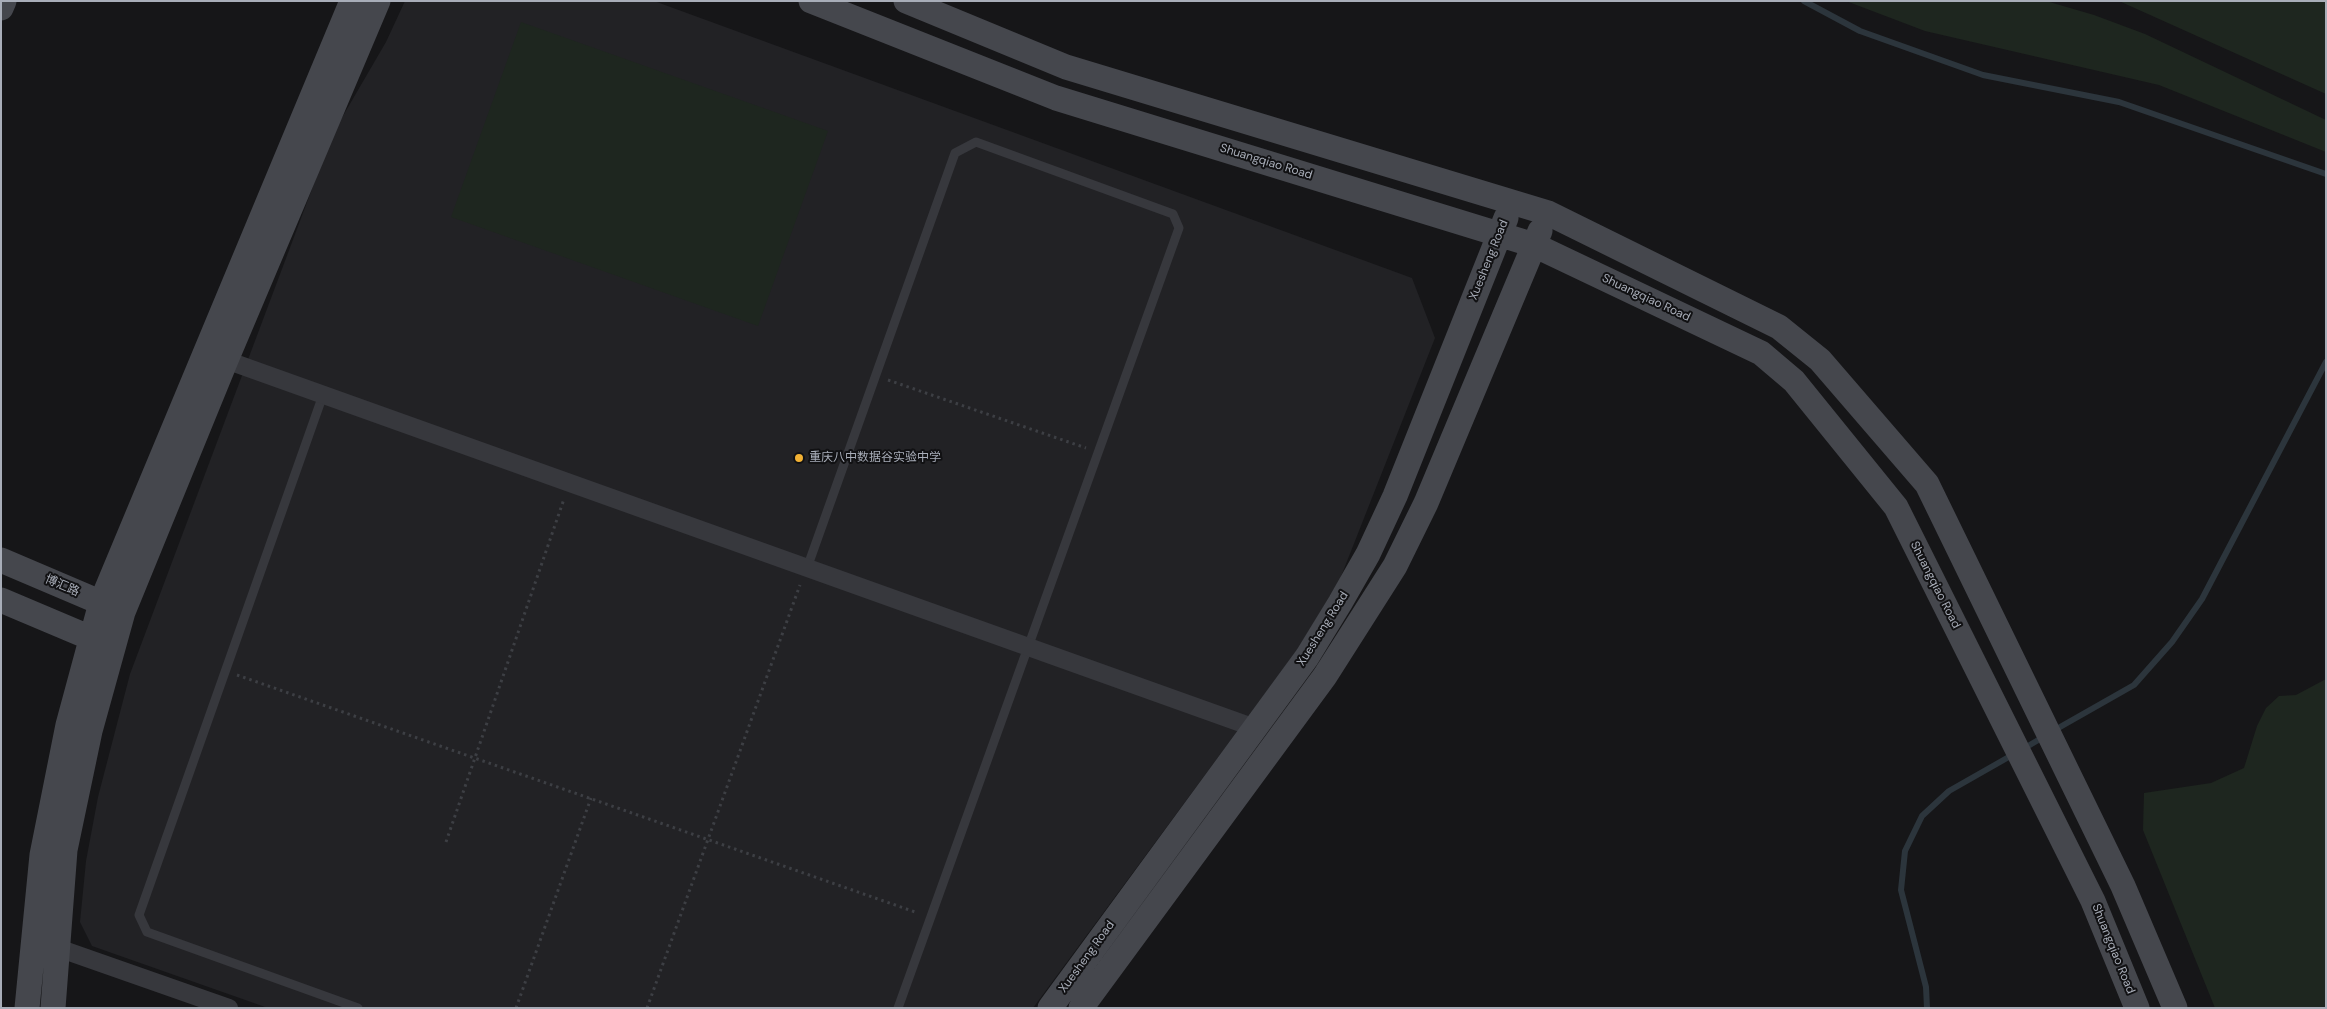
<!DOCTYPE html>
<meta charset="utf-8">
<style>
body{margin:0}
#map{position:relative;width:2327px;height:1009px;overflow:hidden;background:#161618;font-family:"DM Sans",sans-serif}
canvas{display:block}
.frame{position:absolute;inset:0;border:2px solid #a8adb8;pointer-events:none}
</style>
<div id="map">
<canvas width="2327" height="1009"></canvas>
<div class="frame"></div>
</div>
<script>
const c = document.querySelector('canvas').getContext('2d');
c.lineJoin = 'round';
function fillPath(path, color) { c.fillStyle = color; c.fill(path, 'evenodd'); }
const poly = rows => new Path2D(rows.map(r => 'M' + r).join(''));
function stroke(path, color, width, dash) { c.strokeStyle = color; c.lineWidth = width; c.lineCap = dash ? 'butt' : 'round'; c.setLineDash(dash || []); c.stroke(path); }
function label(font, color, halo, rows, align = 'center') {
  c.font = font + ' "DM Sans","Noto Sans SC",sans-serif'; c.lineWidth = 4; c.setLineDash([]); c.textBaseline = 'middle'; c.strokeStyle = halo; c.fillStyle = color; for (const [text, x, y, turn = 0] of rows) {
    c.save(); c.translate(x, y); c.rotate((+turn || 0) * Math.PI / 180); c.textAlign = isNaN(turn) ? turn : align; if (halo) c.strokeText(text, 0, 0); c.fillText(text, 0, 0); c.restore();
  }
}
fillPath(poly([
 [405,1,654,1,1412,278,1435,338,1340,579,1298,649,1033,1008,268,1008,92,946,80,922,86,861,98,797,130,674,333,133,386,42]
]), '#222225');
fillPath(poly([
 [1846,1,2046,1,2094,15,2145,34,2326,120,2326,152,2159,85,1925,31],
 [2119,1,2326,1,2326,94],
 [521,22,828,131,758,326,451,217],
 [2326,679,2326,1008,2215,1008,2143,830,2144,793,2211,783,2244,768,2257,726,2266,708,2279,696,2296,695]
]), '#1e261f');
stroke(poly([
 [1804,1,1860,31,1983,75,2119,102,2326,174],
 [2053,731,2134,685,2172,642,2202,599,2326,362],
 [2023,749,2045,736],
 [1927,1008,1926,987,1901,890,1905,851,1922,816,1949,791,2014,754]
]), '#2c353c', 6);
stroke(poly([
 [888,380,1086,448],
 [237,675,918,913],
 [446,842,564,499],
 [516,1008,591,798],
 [647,1008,800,585]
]), '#3d3f44', 3, [2.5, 4]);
stroke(poly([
 [323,395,139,915,147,932,358,1008],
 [807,568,955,153,976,142,1173,214,1179,228,898,1008]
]), '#37383d', 9);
stroke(poly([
 [226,360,1255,728],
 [58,948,229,1008]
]), '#37383d', 18);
stroke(poly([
 [811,1,1056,98,1534,245,1761,353,1794,381,1896,507,2093,901,2137,1008],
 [906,1,1066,67,1548,213,1779,327,1820,360,1927,484,2123,886,2175,1008],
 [1,8,4,1],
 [1,560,116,609],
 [1,600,105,644],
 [27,1008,42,855,68,725,101,603,352,1],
 [53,1008,65,850,90,731,123,612,226,360,378,1],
 [1050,1008,1307,657,1340,603,1368,554,1395,496,1506,218],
 [1081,1008,1325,676,1395,566,1426,503,1540,231]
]), '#45474d', 25);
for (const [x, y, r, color] of [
 [799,458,5,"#f2b134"]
]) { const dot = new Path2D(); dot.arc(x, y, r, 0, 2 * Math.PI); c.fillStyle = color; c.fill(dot); stroke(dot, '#111113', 2); }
label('12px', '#a8adb8', '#111113', [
 ["Shuangqiao Road",1266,162,17],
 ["Xuesheng Road",1489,260,-68],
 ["Shuangqiao Road",1646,298,25],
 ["Shuangqiao Road",1935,585,63],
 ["博汇路",62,586,23],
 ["Xuesheng Road",1323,629,-58],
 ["Shuangqiao Road",2113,949,68],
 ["Xuesheng Road",1087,957,-54]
]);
label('12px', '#a8adb8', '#111113', [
 ["重庆八中数据谷实验中学",809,458]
], 'left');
</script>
